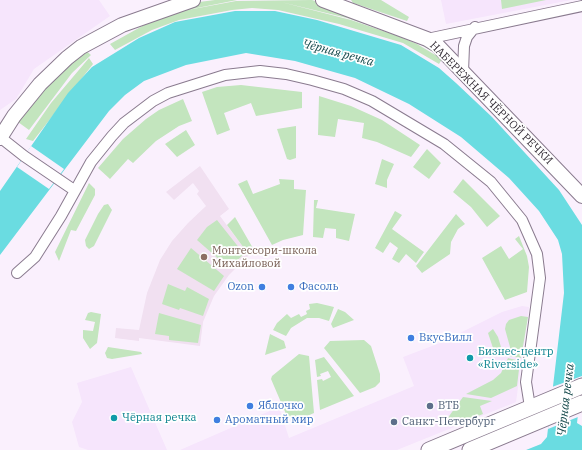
<!DOCTYPE html>
<meta charset="utf-8">
<style>
body{margin:0}
canvas{display:block;background:#faf0fd}
</style>
<canvas width="582" height="450"></canvas>
<script>
const c = document.querySelector('canvas').getContext('2d');
c.lineJoin = 'round';
function fillPath(path, color) { c.fillStyle = color; c.fill(path, 'evenodd'); }
const poly = rows => new Path2D(rows.map(r => 'M' + r).join(''));
function stroke(path, color, width, dash) { c.strokeStyle = color; c.lineWidth = width; c.lineCap = dash ? 'butt' : 'round'; c.setLineDash(dash || []); c.stroke(path); }
function label(font, color, halo, rows, align = 'center') {
  c.font = font + ' "IBM Plex Serif",serif'; c.lineWidth = 3.5; c.setLineDash([]); c.textBaseline = 'middle'; c.strokeStyle = halo; c.fillStyle = color; for (const [text, x, y, turn = 0] of rows) {
    c.save(); c.translate(x, y); c.rotate((+turn || 0) * Math.PI / 180); c.textAlign = isNaN(turn) ? turn : align; if (halo) c.strokeText(text, 0, 0); c.fillText(text, 0, 0); c.restore();
  }
}
fillPath(poly([
 [0,0,99,0,110,16,34,69,16,99,0,110],
 [441,0,571,0,446,24],
 [522,306,529,307,516,402,397,450,180,450,279,407,289,438,414,386,403,357,440,343,502,312],
 [131,367,167,450,88,450,79,447,72,422,82,402,77,383]
]), '#f6e5fc');
fillPath(poly([
 [200,166,229,209,220,216,249,255,229,275,214,296,203,322,200,346,139,338,139,341,115,338,116,328,139,330,147,293,160,260,172,241,188,223,206,206,197,194,199,191,193,183,174,200,166,192]
]), '#f1e0f1');
fillPath(poly([
 [215,0,247,0,237,0,177,12,236,1,312,0,364,17,434,45,443,58,418,43,398,35,347,18,281,2,351,20,398,36,417,44,442,59,439,64,403,43,339,24,278,10,252,8,232,10,179,20,152,30,115,50,110,44,146,24,199,2],
 [351,0,381,0,409,17,407,21,353,3],
 [501,0,546,0,502,9],
 [84,49,91,55,72,73,29,130,18,122,31,103],
 [89,58,93,64,33,141,26,139,51,103],
 [241,85,302,92,302,108,256,116,251,103,224,113,230,130,217,135,202,92,217,87],
 [319,96,351,106,382,120,420,145,411,157,377,142,362,138,364,123,338,119,335,137,318,135],
 [183,99,192,121,179,126,156,141,133,163,128,159,110,179,98,168,123,139,146,119,159,110],
 [296,126,296,158,290,160,287,159,277,129],
 [186,130,195,145,177,157,165,144],
 [427,149,441,163,429,179,413,167],
 [382,159,394,164,387,180,387,188,375,184],
 [279,179,294,180,294,189,306,190,303,235,283,240,272,245,238,184,247,180,253,194,280,184],
 [463,179,500,216,487,227,471,207,453,192],
 [89,183,95,189,95,195,76,231,71,230,59,261,55,252],
 [314,200,318,200,316,208,355,214,349,241,336,238,336,229,325,228,323,238,313,237],
 [108,204,112,210,94,246,89,249,86,246,85,240,98,214,104,205],
 [395,211,402,215,392,229,424,252,416,263,406,254,399,263,392,259,398,248,390,242,383,253,375,248],
 [456,214,465,224,458,229,451,242,450,254,422,273,416,266],
 [235,217,254,250,249,255,227,225],
 [217,220,244,254,229,268,197,240,207,227],
 [519,236,527,256,529,267,527,292,505,300,482,258,501,246,509,259,523,249,515,239],
 [191,248,224,276,214,291,177,269],
 [168,284,185,291,187,287,209,299,203,316,180,308,179,310,162,304],
 [317,303,334,307,329,321,319,318,307,318,291,328,286,336,273,330,277,323,287,314,291,318,299,314,301,317,307,314,306,311,310,309,309,304],
 [338,309,345,312,354,320,333,328,331,324],
 [91,312,101,314,97,343,90,349,83,338,83,330,93,331,95,322,85,320,88,313],
 [159,313,201,325,198,343,169,340,169,336,155,334],
 [521,316,528,317,521,358,509,356,510,347,505,329,506,324,509,320],
 [493,329,498,337,501,347,499,354,495,354,488,333],
 [270,334,284,341,286,348,265,355],
 [364,340,371,346,380,374,380,382,375,387,360,393,324,348,330,341],
 [108,347,141,352,142,354,112,359,107,358,105,353],
 [299,354,309,356,314,413,298,420,292,419,286,414,271,379,272,376],
 [324,357,354,396,320,410,317,380,322,379,323,381,331,377,328,371,320,374,321,376,317,377,315,360],
 [508,358,520,361,517,386,491,398,466,394,493,380,501,373],
 [463,397,492,401,480,406,483,414,463,422,459,417,444,423]
]), '#c3e5be');
fillPath(poly([
 [235,11,275,11,317,20,401,45,439,68,456,83,492,117,559,190,582,225,582,380,577,423,582,426,582,450,526,450,541,444,547,437,564,293,562,254,558,240,539,211,509,178,461,137,409,104,355,78,295,61,246,53,186,65,144,81,125,95,109,111,0,255,0,191,68,93,92,67,139,38,175,22]
]), '#6adce1');
fillPath(poly([
 [31,146,64,169,49,189,17,167],
 [582,376,578,417,548,429,552,387]
]), '#faf0fd');
const street = poly([
 [427,39,582,6],
 [463,72,464,46,467,37,475,27],
 [0,137,24,156,74,190],
 [17,273,35,257,61,216,91,162,112,136,124,123,153,101,168,93,225,75,260,71,286,74,312,80,344,89,372,101,444,144,491,182,522,220,537,254,540,278,526,382,530,407]
]);
const secondary = poly([
 [323,0,427,39,437,45,582,196],
 [0,138,14,116,40,84,67,58,81,47,122,25,193,0]
]);
const primary = poly([
 [429,450,582,386],
 [470,450,582,403]
]);
stroke(street, '#8a7b8f', 12);
stroke(secondary, '#8a7b8f', 16);
stroke(primary, '#8a7b8f', 17);
stroke(street, '#fff', 10);
stroke(secondary, '#fff', 14);
stroke(primary, '#fff', 15);
for (const [x, y, r, color] of [
 [204,257,4,"#8d6e63"],
 [262,287,4,"#3f7fe0"],
 [291,287,4,"#3f7fe0"],
 [411,338,4,"#3f7fe0"],
 [470,358,4,"#0f9aa8"],
 [250,406,4,"#3f7fe0"],
 [430,406,4,"#5c6f8a"],
 [114,418,4,"#0f9aa8"],
 [217,420,4,"#3f7fe0"],
 [394,422,4,"#5c6f8a"]
]) { const dot = new Path2D(); dot.arc(x, y, r, 0, 2 * Math.PI); c.fillStyle = color; c.fill(dot); stroke(dot, '#fff', 1.5); }
label('11px', '#312b34', '#fff', [
 ["НАБЕРЕЖНАЯ ЧЁРНОЙ РЕЧКИ",491,103,45]
]);
label('11px', '#785e54', '#fff', [
 ["Монтессори-школа",212,251],
 ["Михайловой",212,264]
], 'left');
label('11px', '#366cbe', '#fff', [
 ["Ozon",254,287,"right"],
 ["Фасоль",299,287],
 ["ВкусВилл",419,338],
 ["Яблочко",258,406],
 ["Ароматный мир",225,420]
], 'left');
label('11px', '#0d838f', '#fff', [
 ["Бизнес-центр",478,352],
 ["«Riverside»",478,365],
 ["Чёрная речка",122,418]
], 'left');
label('11px', '#4e5e75', '#fff', [
 ["ВТБ",438,406],
 ["Санкт-Петербург",402,422]
], 'left');
label('italic 12px', '#14484a', '#fff', [
 ["Чёрная речка",338,53,15],
 ["Чёрная речка",566,400,-83]
]);
</script>
